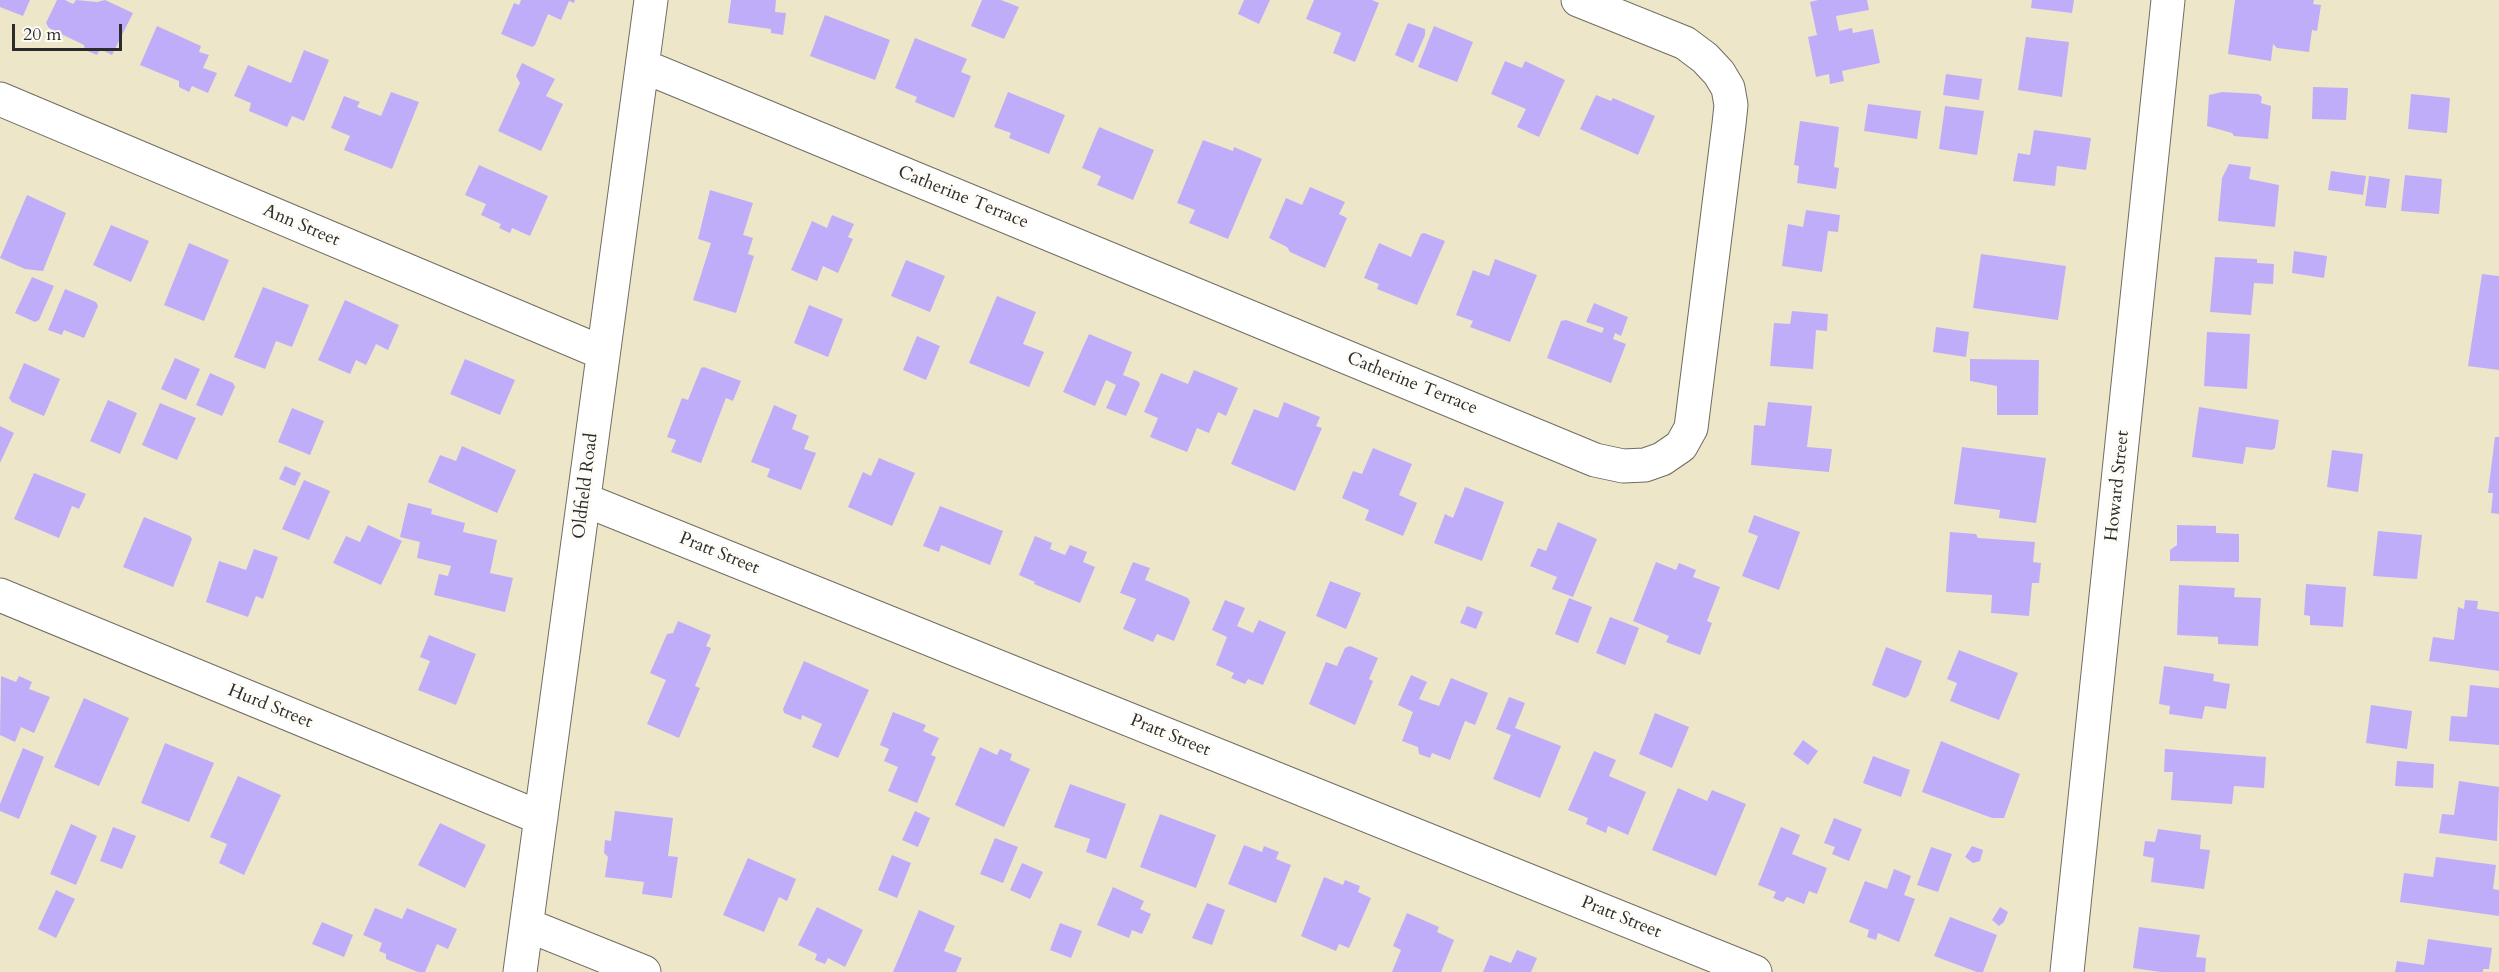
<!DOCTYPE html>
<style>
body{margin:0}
#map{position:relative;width:2499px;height:972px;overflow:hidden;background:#eee6c9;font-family:Cardo,serif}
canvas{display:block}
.scale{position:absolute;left:12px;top:24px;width:110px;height:27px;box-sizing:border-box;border:3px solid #2b2b2b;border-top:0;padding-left:8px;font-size:18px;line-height:21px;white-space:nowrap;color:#2b2b2b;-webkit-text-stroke:4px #fdfcf7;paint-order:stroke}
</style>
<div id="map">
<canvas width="2499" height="972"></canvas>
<div class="scale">20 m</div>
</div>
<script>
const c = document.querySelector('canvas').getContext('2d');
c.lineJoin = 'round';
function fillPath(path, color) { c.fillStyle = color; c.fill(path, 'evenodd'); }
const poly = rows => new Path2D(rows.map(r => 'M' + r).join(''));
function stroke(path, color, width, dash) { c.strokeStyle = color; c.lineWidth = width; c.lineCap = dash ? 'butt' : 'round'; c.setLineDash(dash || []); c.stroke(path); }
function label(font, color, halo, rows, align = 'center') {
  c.font = font + ' Cardo,serif'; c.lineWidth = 6; c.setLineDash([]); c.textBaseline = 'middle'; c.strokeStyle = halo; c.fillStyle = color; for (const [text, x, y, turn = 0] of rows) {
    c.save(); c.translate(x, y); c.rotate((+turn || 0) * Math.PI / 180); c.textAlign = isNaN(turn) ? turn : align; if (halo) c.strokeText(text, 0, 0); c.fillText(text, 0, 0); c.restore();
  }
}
fillPath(poly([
 [0,0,30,0,23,16,0,7],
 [57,0,65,0,73,4,76,0,97,2,105,0,133,13,112,55,100,49,97,55,85,50,84,45,49,28,46,23],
 [521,0,575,0,574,3,569,1,561,20,548,14,535,45,532,47,501,34,514,3,519,5],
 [731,0,776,0,775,12,786,13,783,35,771,33,771,29,728,23],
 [982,0,1001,0,1019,7,1004,39,971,26],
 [1244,0,1270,0,1259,24,1238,14],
 [1314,0,1372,0,1379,3,1355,62,1333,53,1341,33,1306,19],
 [1818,0,1867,0,1869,10,1836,16,1839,31,1852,28,1853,33,1873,29,1880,63,1842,71,1844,81,1830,84,1829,74,1816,77,1808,37,1817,35,1810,2],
 [2032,0,2074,0,2072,13,2031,8],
 [2235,0,2314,0,2313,4,2321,5,2317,31,2312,30,2309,52,2277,48,2273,44,2271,61,2228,54],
 [825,15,890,40,875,80,810,56],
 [1408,23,1425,29,1425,35,1413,63,1395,55],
 [157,26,201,46,199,52,209,55,203,68,217,73,208,93,192,86,189,92,179,87,179,81,140,65],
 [1434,26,1473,42,1457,82,1418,67],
 [2026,37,2069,42,2062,97,2018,90],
 [915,38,967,59,961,72,971,76,954,118,915,102,917,97,895,88],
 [304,50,329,60,304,121,292,116,287,127,249,111,251,103,234,96,248,65,291,83],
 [1505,61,1522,68,1525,61,1565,80,1539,137,1517,127,1526,109,1491,94],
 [522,63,555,79,546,96,563,104,541,151,498,131,520,83,516,76],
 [1946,74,1982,79,1979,100,1943,95],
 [2313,87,2348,88,2346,120,2312,119],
 [391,92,419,102,392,169,344,150,350,136,331,128,344,96,360,102,357,107,381,116],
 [1008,92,1065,115,1049,154,1009,138,1011,133,994,127],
 [2222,92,2258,94,2262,97,2261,103,2271,106,2268,139,2234,136,2232,133,2207,126,2209,95],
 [2411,94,2450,98,2447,133,2408,129],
 [1596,95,1611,101,1613,98,1655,116,1638,155,1580,129],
 [1868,104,1921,111,1917,139,1864,131],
 [1945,106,1984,111,1977,155,1939,149],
 [1800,121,1839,127,1834,167,1839,168,1836,189,1797,183,1799,166,1794,165],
 [1099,127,1154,150,1133,200,1097,185,1101,176,1082,168],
 [2034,130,2091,138,2086,170,2057,166,2055,186,2013,181,2018,153,2030,155],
 [1203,140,1233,151,1234,147,1262,159,1228,239,1189,223,1195,210,1177,203],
 [2229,164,2251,167,2249,179,2279,185,2275,227,2218,221,2222,178],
 [479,165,548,196,530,236,512,228,510,233,499,228,501,224,481,215,486,204,465,195],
 [2331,171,2366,176,2363,195,2328,190],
 [2405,175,2442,179,2439,214,2401,211],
 [2369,176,2390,179,2386,208,2365,206],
 [1310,187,1345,202,1339,214,1347,218,1325,268,1290,252,1287,247,1269,238,1286,198,1302,205],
 [710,190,753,203,743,235,753,238,748,254,754,256,736,313,693,300,711,243,698,239],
 [27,195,66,213,43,271,25,269,0,258],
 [1806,210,1840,215,1838,232,1828,231,1822,272,1782,266,1788,224,1803,227],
 [832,215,854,224,848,237,853,239,838,273,823,266,817,281,791,270,812,221,827,228],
 [111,225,149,241,131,282,93,265],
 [1424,233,1445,241,1417,305,1377,289,1379,284,1364,278,1379,243,1411,257,1421,234],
 [189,243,229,260,204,321,164,305],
 [2294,251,2327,256,2324,278,2292,273],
 [1981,254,2066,266,2058,320,1973,308],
 [2215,257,2257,259,2257,263,2274,264,2273,284,2254,283,2251,315,2210,312],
 [1495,259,1537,275,1510,342,1470,327,1473,321,1456,315,1473,270,1489,276],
 [906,260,945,276,930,312,891,296],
 [2482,274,2499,276,2499,370,2468,366],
 [32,277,54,286,39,320,35,322,15,313],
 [263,287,309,305,292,347,276,341,265,369,234,357],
 [65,289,96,302,98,306,84,338,64,330,62,335,48,330],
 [997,296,1036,312,1023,344,1044,352,1029,387,969,363],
 [345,300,399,325,388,350,376,344,366,365,356,360,350,374,318,360],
 [1594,303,1628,317,1621,336,1615,333,1613,339,1626,344,1611,383,1547,358,1561,321,1566,320,1602,333,1604,328,1586,322],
 [809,305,843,319,828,357,794,343],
 [1792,311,1828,314,1827,331,1816,330,1813,369,1770,366,1774,323,1790,324],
 [1936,327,1969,332,1966,357,1933,352],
 [2207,332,2250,334,2247,389,2204,386],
 [1089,334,1132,352,1123,375,1138,381,1140,384,1126,416,1106,408,1116,385,1106,380,1095,406,1063,392],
 [917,336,940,346,926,380,903,370],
 [175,358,200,369,186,400,161,389],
 [465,359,515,380,500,415,450,394],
 [1970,359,2039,360,2038,415,1997,415,1997,386,1970,381],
 [24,363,60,379,44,416,12,402,9,398],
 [704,367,741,381,733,401,726,398,701,463,671,452,676,440,667,437,682,398,688,400,701,368],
 [1194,370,1238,388,1226,416,1218,412,1209,433,1197,428,1187,452,1150,437,1158,418,1144,412,1161,373,1188,384],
 [210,373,233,383,235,387,222,416,196,405],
 [108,400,137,413,120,454,90,441],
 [1284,402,1320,417,1316,426,1322,428,1295,491,1231,464,1254,409,1278,418],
 [1768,402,1812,406,1807,447,1832,449,1829,472,1751,465,1754,425,1765,426],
 [160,403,196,418,177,460,142,445],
 [774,405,797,415,792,429,809,436,804,449,816,453,801,490,767,477,770,469,751,462],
 [2199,407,2279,420,2275,448,2272,450,2246,447,2243,464,2192,457],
 [292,408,324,421,310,455,278,442],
 [0,426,14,433,0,463],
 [2495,437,2499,437,2499,514,2491,513,2493,493,2488,493],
 [462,446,516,470,497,513,428,482,440,455,456,461],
 [1962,447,2046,458,2036,523,1999,518,2000,510,1954,504],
 [1373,448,1412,464,1399,495,1417,503,1403,536,1365,520,1369,510,1342,498,1353,471,1362,474],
 [2332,450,2363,454,2358,492,2327,487],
 [879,458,915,473,892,526,848,507,863,472,871,476],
 [285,466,301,473,295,486,279,479],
 [34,473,86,494,79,509,72,506,59,538,14,519],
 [304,480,330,491,309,540,282,529],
 [1465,487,1504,502,1482,561,1434,543,1445,514,1453,518],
 [408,503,432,509,431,514,465,523,463,532,497,540,490,573,513,578,505,612,434,595,439,574,448,576,451,566,417,558,420,542,400,537],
 [940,506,1003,531,990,565,941,545,939,552,923,546],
 [1754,515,1800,532,1779,590,1742,576,1758,536,1748,532],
 [144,517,190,536,192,539,173,587,123,567],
 [1558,522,1597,539,1573,597,1552,589,1557,577,1530,566,1538,548,1546,551],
 [368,525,402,541,381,585,333,563,346,536,360,542],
 [2177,525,2216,526,2216,533,2239,534,2239,562,2170,561,2170,550,2177,545],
 [2378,531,2422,535,2417,579,2373,576],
 [1950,532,1976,534,1978,538,2035,542,2033,562,2041,563,2039,583,2032,583,2029,616,1991,613,1992,595,1946,592],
 [1035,536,1052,543,1050,549,1065,555,1070,545,1087,552,1083,562,1095,567,1080,603,1034,584,1035,582,1019,575],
 [254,549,278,557,263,599,256,596,248,617,206,602,219,561,246,570],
 [1133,562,1150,568,1145,580,1188,598,1190,602,1174,641,1157,634,1153,642,1123,629,1136,599,1120,593],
 [1656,562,1676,570,1679,563,1696,570,1693,577,1720,587,1707,621,1712,623,1700,655,1666,642,1669,636,1633,621],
 [1330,581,1361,593,1346,629,1316,616],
 [2306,584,2346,587,2343,627,2310,625,2310,616,2304,615],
 [2179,585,2235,588,2234,597,2261,598,2258,646,2218,644,2218,637,2177,635],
 [1569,598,1592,607,1578,643,1555,634],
 [1225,600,1245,608,1237,626,1253,633,1259,620,1286,632,1263,685,1248,679,1245,684,1231,678,1234,673,1216,665,1227,637,1212,630],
 [2465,600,2478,601,2477,609,2499,612,2499,671,2429,661,2433,637,2454,640,2458,607,2464,609],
 [1467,606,1483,612,1476,629,1460,623],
 [1610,617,1639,628,1625,665,1596,653],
 [678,621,711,635,706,646,711,648,695,686,700,688,679,738,647,724,666,680,650,673,667,634,673,633],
 [429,635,476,654,456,705,418,690,430,661,420,657],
 [1350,646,1378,658,1369,679,1373,681,1355,725,1309,704,1326,662,1337,666,1345,648],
 [1886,647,1922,661,1909,695,1905,698,1872,685],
 [1959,650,2018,673,1999,720,1950,701,1957,683,1947,679],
 [804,661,869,690,838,758,812,747,822,724,802,715,801,720,784,713,783,709],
 [2164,666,2214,674,2213,681,2230,684,2226,709,2205,706,2202,719,2169,714,2170,706,2159,704],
 [1411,675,1427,682,1419,699,1439,706,1451,678,1488,693,1475,725,1465,721,1450,760,1432,753,1430,758,1419,754,1418,747,1402,741,1413,712,1398,705],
 [1,676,16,682,19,676,32,682,29,689,50,697,34,733,21,727,15,742,0,735],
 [2470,685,2499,688,2499,745,2449,741,2451,716,2467,717],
 [1509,697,1525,703,1515,728,1561,746,1540,798,1493,779,1511,735,1496,729],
 [84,698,129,718,99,786,54,767],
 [2371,705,2412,711,2407,749,2366,743],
 [893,712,926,725,923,731,939,738,931,755,936,757,917,803,888,791,898,767,884,761,889,749,880,745],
 [1655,713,1689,727,1672,768,1639,754],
 [1803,740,1818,751,1808,765,1793,754],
 [1941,741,2020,774,2004,818,1992,818,1922,792],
 [165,743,214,763,189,822,141,803],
 [980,747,997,755,1000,749,1012,754,1010,760,1030,769,1004,827,955,805],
 [23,748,44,757,19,819,0,811,0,804],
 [2165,749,2266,757,2264,788,2234,786,2232,804,2171,800,2173,772,2164,772],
 [1594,751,1616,760,1609,776,1646,792,1628,835,1608,826,1606,833,1586,824,1588,818,1568,810],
 [1873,756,1910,770,1901,797,1863,783],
 [2397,761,2434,764,2433,788,2395,786],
 [238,776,281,795,244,875,219,863,227,844,210,837],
 [2459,781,2499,787,2497,841,2439,833,2442,814,2454,815],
 [1070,784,1126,804,1106,859,1086,852,1090,839,1054,827],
 [1678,788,1707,801,1712,790,1746,804,1716,876,1652,850],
 [615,811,673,818,668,856,678,857,672,898,642,894,644,882,605,877,608,857,604,853,605,840,611,841],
 [915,811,930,818,918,847,902,840],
 [1160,814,1216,835,1196,888,1140,867],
 [1834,818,1862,829,1849,861,1832,854,1835,847,1824,843],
 [440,823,486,845,465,888,418,865],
 [71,824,97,836,76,885,50,874],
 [113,827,136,836,122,869,100,861],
 [1781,827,1800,835,1792,854,1827,868,1817,894,1809,891,1804,904,1787,897,1783,902,1773,898,1776,892,1758,885],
 [2158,829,2201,835,2200,849,2210,850,2204,889,2151,882,2154,858,2143,856,2145,841,2155,842],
 [995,838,1018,847,1003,883,980,874],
 [1244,845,1262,852,1264,846,1279,852,1276,859,1291,865,1276,903,1228,884],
 [1972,846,1983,850,1980,861,1973,863,1965,857],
 [1931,847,1952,854,1938,892,1917,885],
 [892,855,911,863,897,898,878,890],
 [2436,857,2496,865,2493,889,2499,890,2499,916,2400,902,2404,873,2433,877],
 [748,858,796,879,787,901,779,897,764,932,723,915],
 [1022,863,1043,872,1030,899,1010,890],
 [1894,869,1911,876,1904,895,1915,899,1899,942,1878,933,1876,940,1867,937,1869,930,1849,922,1865,881,1887,889],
 [1324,877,1343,885,1345,880,1360,886,1358,892,1371,898,1349,948,1339,944,1336,951,1301,936],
 [1113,887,1144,901,1140,909,1151,914,1142,934,1132,930,1129,938,1097,925],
 [56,890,75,899,56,938,38,929],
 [1207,903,1225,910,1212,945,1192,938],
 [817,907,863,930,845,967,828,958,825,964,815,960,817,954,798,945],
 [2000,907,2008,912,2004,922,1999,926,1992,920],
 [375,908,402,919,407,908,457,929,448,949,437,944,425,972,418,972,386,959,386,954,379,951,382,943,363,935],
 [919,910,955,926,944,951,962,958,956,972,893,972],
 [1407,913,1439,927,1437,932,1454,940,1441,972,1392,972,1401,950,1393,946],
 [1950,917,1997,935,1983,972,1977,972,1934,956],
 [322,922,353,935,344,957,312,944],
 [1060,923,1082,931,1071,958,1050,950],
 [2139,927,2200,935,2196,957,2206,958,2205,972,2161,972,2133,968],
 [2428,939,2492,948,2489,969,2483,969,2483,972,2395,972,2397,961,2424,965],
 [1517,950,1537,958,1531,972,1483,972,1490,955,1511,963]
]), '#c0adfa');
const minor = poly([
 [643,66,1595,460,1623,466,1645,465,1662,459,1681,446,1691,428,1729,124,1731,105,1728,88,1719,73,1705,58,1685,43,1578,0],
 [0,99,603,353],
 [585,500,1755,972],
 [0,595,541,818],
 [527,925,644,972],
 [520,972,651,0],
 [2067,972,2168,0]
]);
stroke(minor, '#6f6c62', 35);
stroke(minor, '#fff', 33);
label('18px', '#2b2b2b', '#fdfcf7', [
 ["Catherine Terrace",963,198,22],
 ["Ann Street",301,226,23],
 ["Catherine Terrace",1412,384,22],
 ["Oldfield Road",586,486,-83],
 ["Howard Street",2118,486,-84],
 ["Pratt Street",719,554,22],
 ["Hurd Street",270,707,22],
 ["Pratt Street",1170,736,22],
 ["Pratt Street",1621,918,22]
]);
</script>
